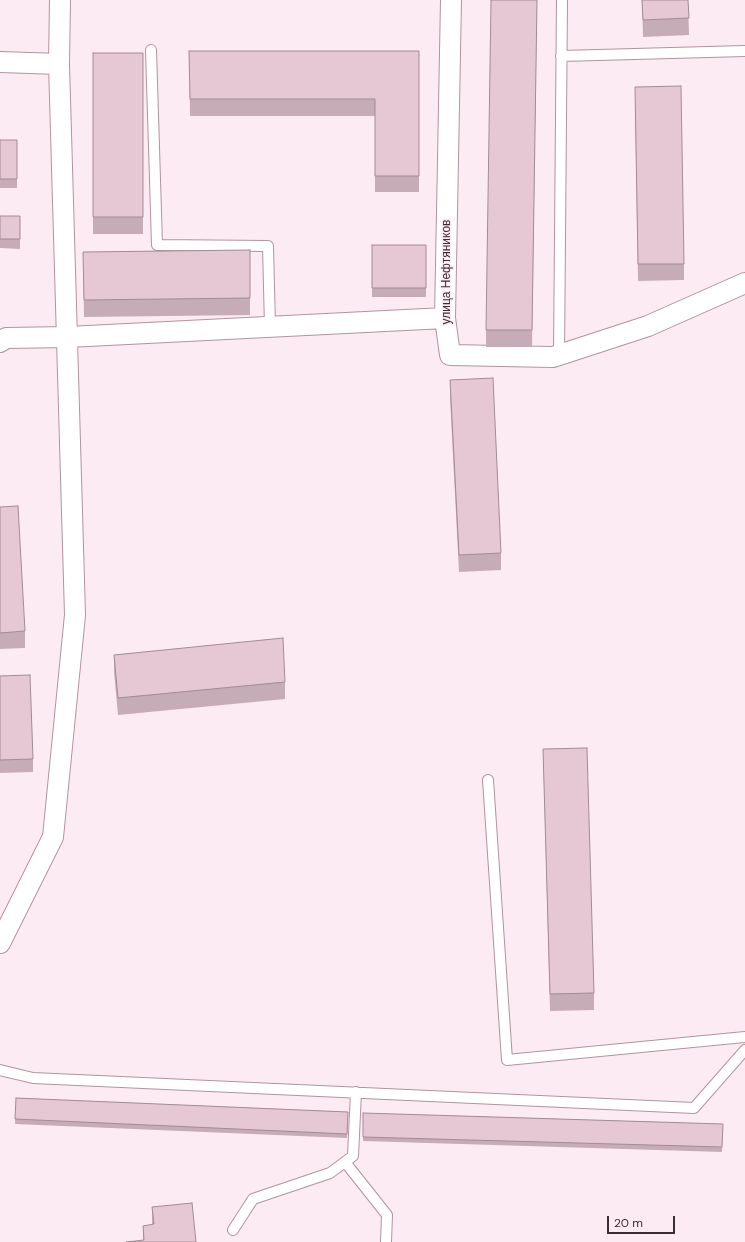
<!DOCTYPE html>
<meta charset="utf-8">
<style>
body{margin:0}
#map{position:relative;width:745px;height:1242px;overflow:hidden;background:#fdebf3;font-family:"DM Sans",sans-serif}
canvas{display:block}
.scale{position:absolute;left:607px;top:1216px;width:68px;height:18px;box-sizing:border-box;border:2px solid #382d32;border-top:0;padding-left:5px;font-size:12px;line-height:14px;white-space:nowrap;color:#382d32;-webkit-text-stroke:3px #fdebf3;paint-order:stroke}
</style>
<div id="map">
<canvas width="745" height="1242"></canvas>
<div class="scale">20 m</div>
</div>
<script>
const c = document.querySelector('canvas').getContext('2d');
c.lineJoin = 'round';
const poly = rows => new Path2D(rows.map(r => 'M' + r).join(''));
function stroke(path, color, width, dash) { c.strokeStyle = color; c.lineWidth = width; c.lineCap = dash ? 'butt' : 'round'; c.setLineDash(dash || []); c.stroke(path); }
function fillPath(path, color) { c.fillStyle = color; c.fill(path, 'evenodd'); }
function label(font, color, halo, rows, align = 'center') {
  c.font = font + ' "DM Sans",sans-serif'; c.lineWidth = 3; c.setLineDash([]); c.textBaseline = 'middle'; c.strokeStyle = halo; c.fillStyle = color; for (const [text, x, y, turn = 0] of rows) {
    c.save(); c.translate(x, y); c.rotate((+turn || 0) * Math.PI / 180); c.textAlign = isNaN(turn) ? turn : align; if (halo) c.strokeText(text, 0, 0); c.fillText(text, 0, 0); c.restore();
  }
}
const lane = poly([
 [151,50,157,245,268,246,270,327],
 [561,56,745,51],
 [559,355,562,0],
 [488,780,507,1060,745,1037],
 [0,1070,33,1078,694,1108,745,1050],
 [345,1162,387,1215,386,1242],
 [233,1230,253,1199,330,1173,353,1156,356,1092]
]);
const street = poly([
 [451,0,445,318,450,355,553,357,648,326,745,283],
 [0,62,59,64],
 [0,342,6,338,68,337,445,318],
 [0,943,53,837,75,615,59,64,60,0]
]);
stroke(lane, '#b094a0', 12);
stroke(street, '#b094a0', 22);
stroke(lane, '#fff', 10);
stroke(street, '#fff', 20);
fillPath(poly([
 [537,0,532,347,486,347,486,330],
 [642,0,688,0,689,35,643,37],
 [189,51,419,51,419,192,375,192,375,116,190,116],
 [93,53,143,53,143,234,93,234],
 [635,104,684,264,684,280,638,281],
 [0,140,17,140,17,188,0,188],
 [0,216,20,216,20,249,0,248],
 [372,245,426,245,426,297,372,297],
 [250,250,250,315,84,317,83,252],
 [450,380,501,553,501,570,459,572,450,397],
 [0,507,25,631,25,648,0,649],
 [114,655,285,682,285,699,118,715,114,672],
 [0,676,33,759,33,772,0,773],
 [543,749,594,993,594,1010,550,1011],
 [16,1098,348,1112,347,1138,15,1124],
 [363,1113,723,1124,722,1152,363,1141],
 [152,1207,196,1242,143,1240,143,1226,152,1225]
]), '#c6acb7');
const building = poly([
 [491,0,537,0,532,330,486,330,491,0],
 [642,0,688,0,689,18,643,20,642,0],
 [189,51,419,51,419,176,375,176,375,99,190,99,189,51],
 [93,53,143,53,143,217,93,217,93,53],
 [681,86,684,264,638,264,635,87,681,86],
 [0,140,17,140,17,179,0,179,0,140],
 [0,216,20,216,20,239,0,239,0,216],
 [372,245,426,245,426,288,372,288,372,245],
 [250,250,250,298,84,300,83,252,250,250],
 [493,378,501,553,459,555,450,380,493,378],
 [18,506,25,631,0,633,0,507,18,506],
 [283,638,285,682,118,698,114,655,283,638],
 [30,675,33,759,0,760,0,676,30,675],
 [587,748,594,993,550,994,543,749,587,748],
 [16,1098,348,1112,347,1134,15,1119,16,1098],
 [363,1113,723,1124,722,1147,363,1137,363,1113],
 [192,1203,196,1242,126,1242,144,1240,143,1226,154,1224,152,1207,192,1203]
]);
fillPath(building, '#e6c8d5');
stroke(building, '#a18c95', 1);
label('12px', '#382d32', '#fdebf3', [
 ["улица Нефтяников",447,272,-90]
]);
</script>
